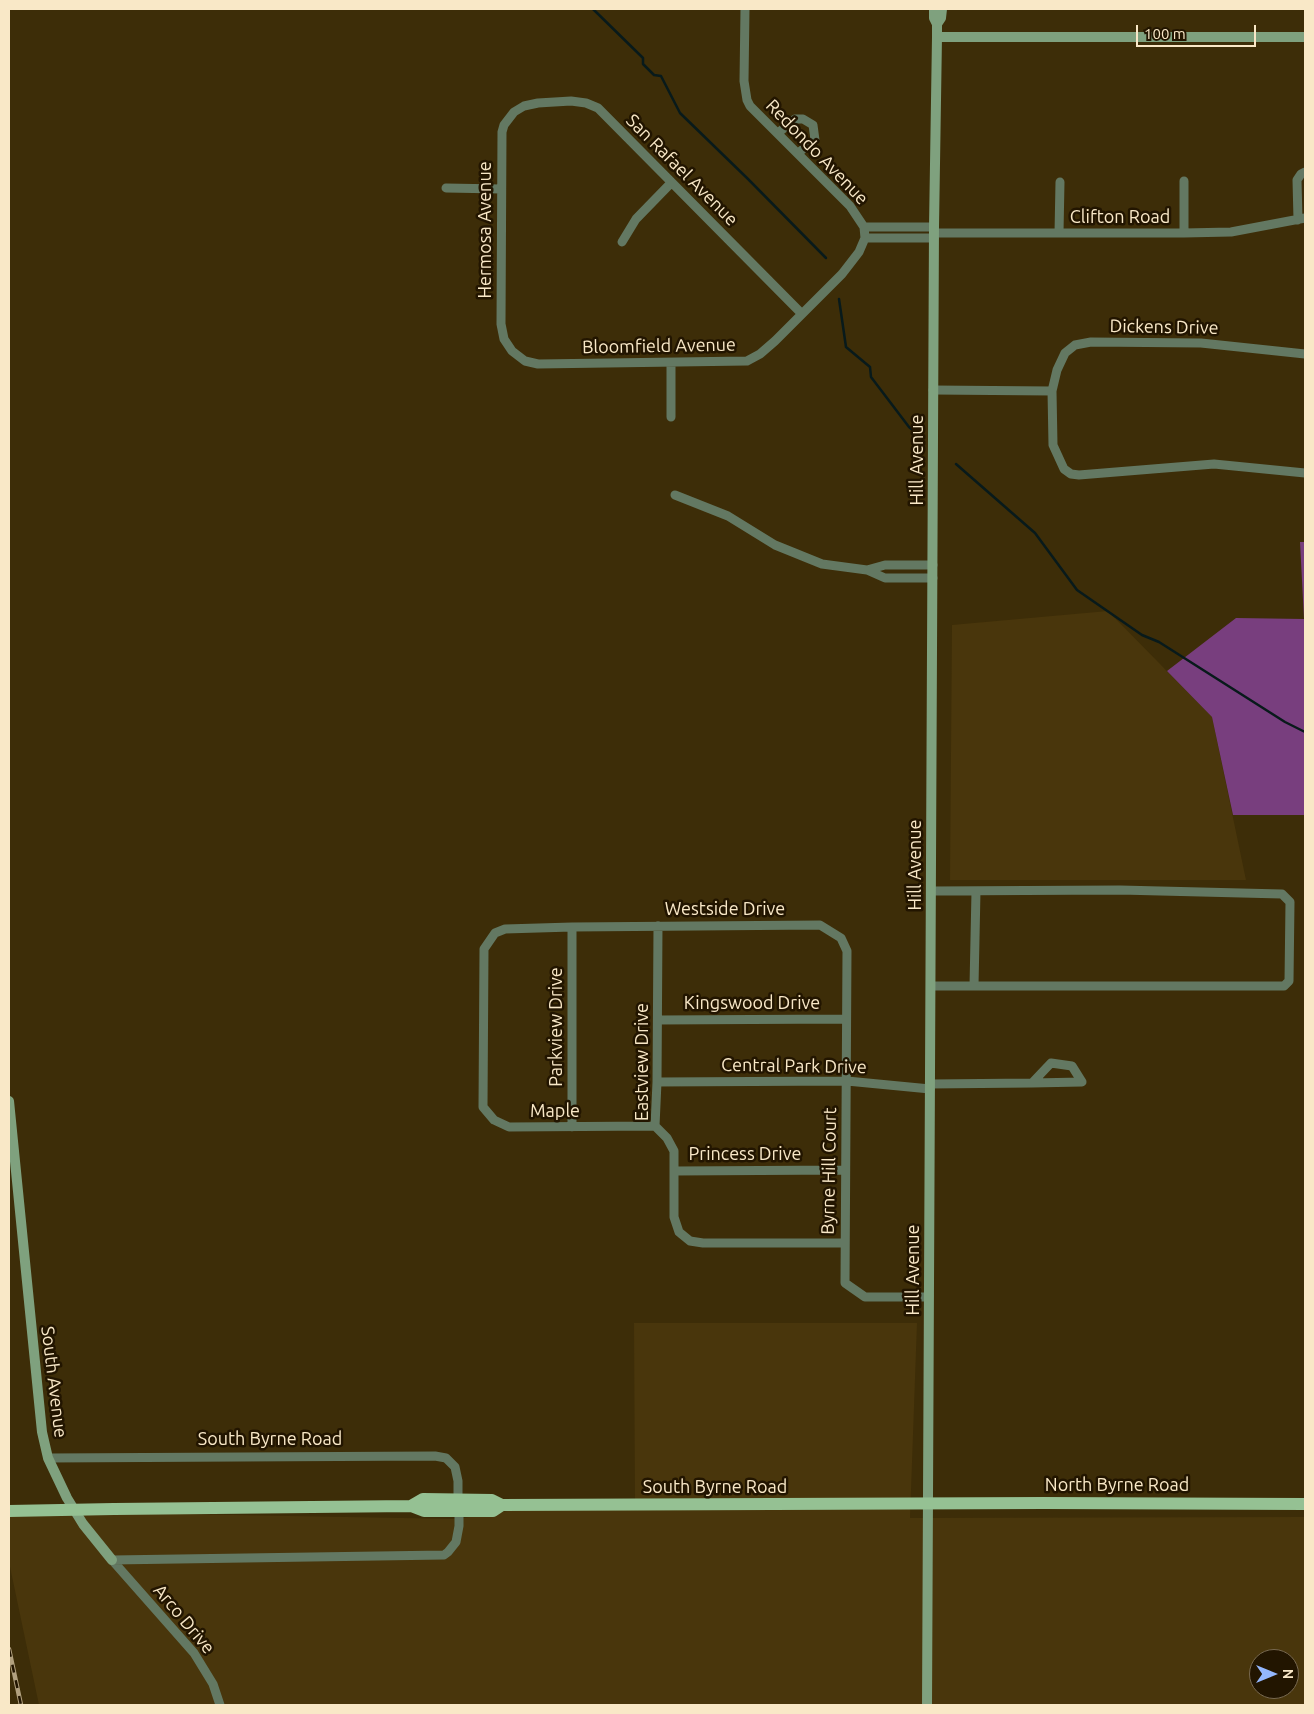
<!DOCTYPE html>
<style>
body{margin:0}
#map{position:relative;width:1314px;height:1714px;overflow:hidden;background:#3d2d08;font-family:Ubuntu,sans-serif}
canvas{display:block}
.frame{position:absolute;inset:0;border:10px solid #f9e8c7;pointer-events:none}
.north{position:absolute;left:1249px;top:1649px;width:50px;height:50px;box-sizing:border-box;background:#221500;border:1px solid #786950;border-radius:50%;rotate:90deg;font-size:14px;font-weight:700;line-height:20px;text-align:center;color:#f9e8c7}
.north::after{content:'';display:block;margin:auto;width:18px;height:22px;background:#94b7fd;clip-path:polygon(50% 0,100% 100%,50% 72%,0 100%)}
.scale{position:absolute;left:1136px;top:25px;width:120px;height:22px;box-sizing:border-box;border:2px solid #f9e8c7;border-top:0;padding-left:6px;font-size:15px;line-height:18px;white-space:nowrap;color:#f9e8c7;-webkit-text-stroke:4px #221500;paint-order:stroke}
</style>
<div id="map">
<canvas width="1314" height="1714"></canvas>
<div class="frame"></div>
<div class="north">N</div>
<div class="scale">100 m</div>
</div>
<script>
const c = document.querySelector('canvas').getContext('2d');
c.lineJoin = 'round';
function fillPath(path, color) { c.fillStyle = color; c.fill(path, 'evenodd'); }
const poly = rows => new Path2D(rows.map(r => 'M' + r).join(''));
function stroke(path, color, width, dash) { c.strokeStyle = color; c.lineWidth = width; c.lineCap = dash ? 'butt' : 'round'; c.setLineDash(dash || []); c.stroke(path); }
function label(font, color, halo, rows, align = 'center') {
  c.font = font + ' Ubuntu,sans-serif'; c.lineWidth = 5; c.setLineDash([]); c.textBaseline = 'middle'; c.strokeStyle = halo; c.fillStyle = color; for (const [text, x, y, turn = 0] of rows) {
    c.save(); c.translate(x, y); c.rotate((+turn || 0) * Math.PI / 180); c.textAlign = isNaN(turn) ? turn : align; if (halo) c.strokeText(text, 0, 0); c.fillText(text, 0, 0); c.restore();
  }
}
fillPath(poly([
 [1108,611,1212,717,1246,880,950,880,952,625],
 [634,1323,917,1323,910,1518,1305,1517,1305,1705,39,1705,9,1562,9,1511,458,1519,543,1505,635,1504],
 [1259,1659,1289,1659,1289,1689,1259,1689]
]), '#49360c');
fillPath(poly([
 [1300,542,1305,542,1305,815,1233,815,1212,717,1167,671,1236,618,1304,619]
]), '#783e7e');
stroke(poly([
 [593,9,643,58,643,64,654,75,661,76,680,113,748,179,826,258],
 [839,299,846,347,870,367,871,377,909,427,916,433],
 [956,464,1035,533,1077,590,1142,635,1159,642,1285,722,1305,732]
]), '#081a1b', 2.5);
stroke(poly([
 [745,9,744,81,747,100,750,106,850,206,864,227,865,238,859,252,842,274,775,341,760,354,747,361,538,364,525,361,512,351,504,339,501,324,502,132,504,125,514,112,524,106,538,103,571,101,586,103,598,108,802,314],
 [778,133,795,119,803,119,813,125,815,140,798,153],
 [1184,181,1184,233],
 [446,188,501,189],
 [1298,220,1297,180,1301,174,1305,172],
 [864,227,934,227],
 [934,233,1184,233,1231,232,1305,218],
 [1059,233,1060,182],
 [865,238,934,238],
 [622,242,636,219,671,183],
 [1305,354,1201,343,1091,342,1075,345,1065,353,1057,370,1052,391,1053,445,1064,469,1071,474,1079,475,1214,464,1305,473],
 [671,363,671,417],
 [933,390,1052,391],
 [675,495,728,516,775,545,822,564,867,570,885,578,933,578],
 [867,570,885,565,933,565],
 [658,926,657,1082,655,1126,667,1138,674,1151,674,1217,679,1232,690,1241,703,1243,845,1243],
 [931,986,1284,986,1289,981,1290,902,1282,894,1120,890,931,891],
 [974,986,976,891],
 [658,1020,846,1019],
 [657,1082,847,1081,930,1089],
 [930,1084,1032,1083,1082,1082,1072,1066,1051,1063,1032,1083],
 [655,1126,509,1127,494,1120,483,1107,484,949,495,933,505,929,572,927,820,925,841,938,847,951,845,1283,865,1297,929,1297],
 [572,1127,572,927],
 [675,1171,845,1170],
 [48,1458,435,1456,446,1458,455,1467,458,1481,458,1500],
 [112,1560,444,1555,448,1552,456,1542,459,1526,459,1510],
 [112,1560,194,1653,213,1684,220,1705]
]), '#637862', 9);
stroke(poly([
 [937,24,941,18,942,9],
 [937,37,1305,37],
 [9,1101,42,1432,48,1458,67,1498,83,1524,112,1560],
 [927,1705,934,227,937,37,937,24,934,18,934,9]
]), '#7fa17e', 10);
stroke(poly([
 [411,1506,423,1499,492,1500,502,1505],
 [114,1509,411,1506,424,1511,493,1511,502,1505,1043,1503,1305,1504]
]), '#95c193', 12);
const rail = poly([
 [9,1649,21,1705]
]);
stroke(rail, '#b2a17f', 4.5);
stroke(rail, '#221500', 2.5, [8]);
stroke(poly([
 [9,1511,114,1509]
]), '#95c193', 12);
label('18px', '#f9e8c7', '#221500', [
 ["Redondo Avenue",817,152,46],
 ["San Rafael Avenue",682,170,45],
 ["Clifton Road",1120,217],
 ["Hermosa Avenue",485,230,-90],
 ["Dickens Drive",1164,327,1],
 ["Bloomfield Avenue",659,346,-1],
 ["Hill Avenue",917,460,-90],
 ["Hill Avenue",915,865,-90],
 ["Westside Drive",725,909],
 ["Kingswood Drive",752,1003],
 ["Parkview Drive",556,1027,-90],
 ["Eastview Drive",642,1062,-90],
 ["Central Park Drive",794,1066,1],
 ["Maple",555,1111],
 ["Princess Drive",745,1154],
 ["Byrne Hill Court",829,1171,-89],
 ["Hill Avenue",913,1270,-90],
 ["South Avenue",54,1382,83],
 ["South Byrne Road",270,1439],
 ["North Byrne Road",1117,1485],
 ["South Byrne Road",715,1487],
 ["Arco Drive",184,1619,50]
]);
</script>
